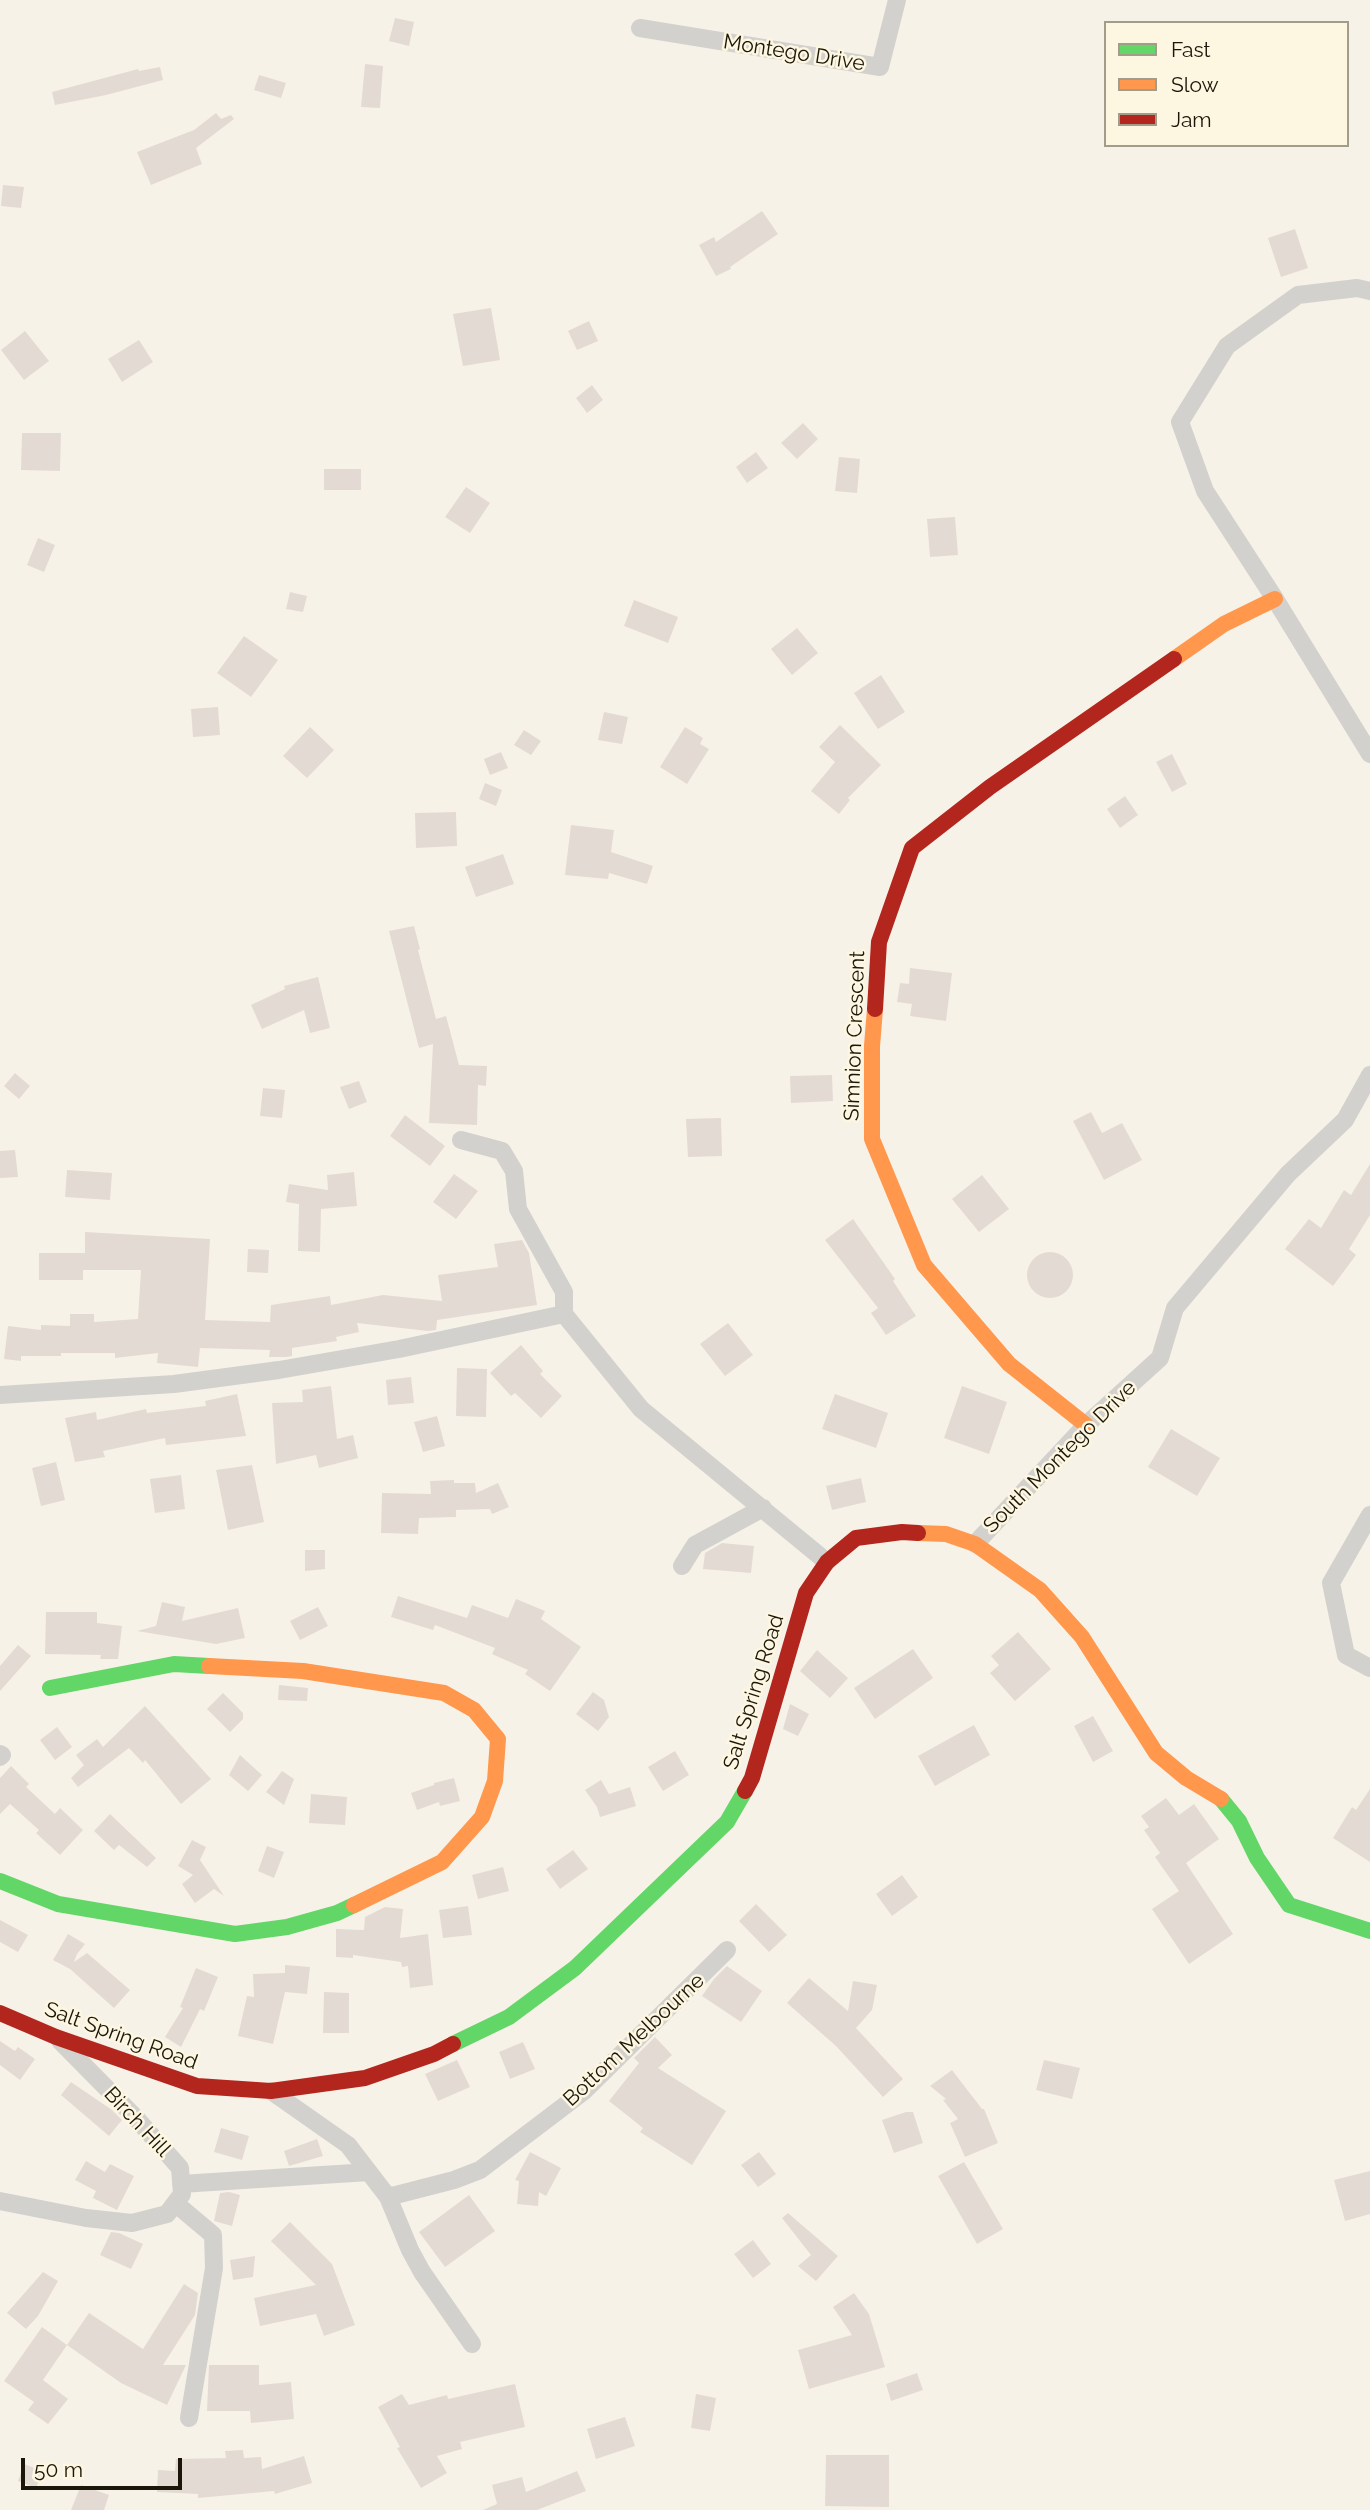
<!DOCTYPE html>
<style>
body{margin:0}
#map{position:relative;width:1370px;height:2510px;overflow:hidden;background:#f7f2e7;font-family:Raleway,sans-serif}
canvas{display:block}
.legend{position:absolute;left:1104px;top:21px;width:245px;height:126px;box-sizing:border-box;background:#fdf6e1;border:2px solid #a29c8b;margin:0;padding:9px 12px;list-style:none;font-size:21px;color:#1a1609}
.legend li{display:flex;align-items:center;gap:14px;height:35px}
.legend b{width:35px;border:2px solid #a29c8b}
.scale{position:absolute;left:21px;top:2458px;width:161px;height:32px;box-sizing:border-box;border:4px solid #1a1609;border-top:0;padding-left:9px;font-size:21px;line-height:24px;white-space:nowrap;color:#1a1609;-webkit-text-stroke:5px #fdf6e1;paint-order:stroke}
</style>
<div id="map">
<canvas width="1370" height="2510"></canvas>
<ul class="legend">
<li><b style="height:9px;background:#63d668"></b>Fast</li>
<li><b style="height:9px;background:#ff974d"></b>Slow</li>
<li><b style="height:9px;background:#b3261e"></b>Jam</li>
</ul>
<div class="scale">50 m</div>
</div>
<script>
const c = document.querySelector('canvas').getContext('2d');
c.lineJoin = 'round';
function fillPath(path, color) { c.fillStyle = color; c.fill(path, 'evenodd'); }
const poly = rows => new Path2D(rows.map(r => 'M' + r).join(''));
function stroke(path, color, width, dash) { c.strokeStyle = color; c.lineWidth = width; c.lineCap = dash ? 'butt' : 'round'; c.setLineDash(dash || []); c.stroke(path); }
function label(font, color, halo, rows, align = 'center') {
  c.font = font + ' Raleway,sans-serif'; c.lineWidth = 5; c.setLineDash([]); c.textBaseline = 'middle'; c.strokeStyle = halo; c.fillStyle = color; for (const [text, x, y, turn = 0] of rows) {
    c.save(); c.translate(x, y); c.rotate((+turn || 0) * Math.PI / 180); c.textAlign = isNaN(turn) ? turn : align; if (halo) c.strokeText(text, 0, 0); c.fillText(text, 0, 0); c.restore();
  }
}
fillPath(poly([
 [395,18,414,22,409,46,389,41],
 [365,64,383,66,380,108,361,107],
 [160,67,163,80,106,95,55,105,52,92,138,69,139,71],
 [259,75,286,83,281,98,254,90],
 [216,113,221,119,231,115,234,119,196,148,202,164,151,185,137,152,194,130],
 [3,185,24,187,21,208,1,206],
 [762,211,778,234,730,267,731,269,716,276,699,245,714,237,716,242],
 [1295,229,1308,268,1281,277,1268,238],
 [491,308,500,360,463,366,453,314],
 [589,321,598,341,577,350,568,331],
 [25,331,49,361,24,380,1,350],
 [139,340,153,362,122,382,108,359],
 [592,385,603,400,587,413,576,398],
 [803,423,818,439,797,459,781,443],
 [22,433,61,433,60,471,21,470],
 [756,452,768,468,747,483,736,467],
 [839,457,860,459,857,493,835,491],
 [324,469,361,469,361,490,324,490],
 [466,487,490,503,470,533,445,517],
 [955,517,958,555,930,557,927,519],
 [38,538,55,545,44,572,27,565],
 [290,592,307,596,303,612,286,609],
 [634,600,678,617,668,643,624,626],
 [797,628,818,653,792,675,771,649],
 [244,636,278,660,251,697,217,673],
 [881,675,905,712,878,729,854,693],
 [218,707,220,735,193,737,191,709],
 [604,712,628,717,622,744,598,740],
 [840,725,881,765,848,798,850,800,839,814,811,791,835,762,819,747],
 [310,727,334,750,307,778,283,756],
 [685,727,703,738,700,744,709,749,687,784,660,767],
 [524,730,541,741,531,755,514,745],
 [501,752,508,768,490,775,484,759],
 [1172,754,1187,784,1172,792,1156,762],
 [485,783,502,790,496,806,479,799],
 [1125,796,1138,815,1120,828,1107,809],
 [456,812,457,846,416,848,415,813],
 [571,825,614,830,611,852,653,866,647,884,609,873,608,879,565,875],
 [503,854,514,884,476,897,465,867],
 [414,926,420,949,418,950,436,1019,446,1016,459,1065,487,1066,486,1086,478,1085,477,1125,429,1123,433,1044,419,1048,389,931],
 [910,968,952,973,946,1021,910,1016,912,1004,897,1002,900,983,909,984],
 [318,977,330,1028,310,1033,304,1010,262,1029,251,1005,285,989,284,986],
 [15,1073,30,1086,19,1099,4,1086],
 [832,1075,833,1101,791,1103,790,1076],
 [359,1081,367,1102,349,1109,340,1087],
 [263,1088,285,1090,282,1118,260,1116],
 [1091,1112,1102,1133,1122,1123,1142,1160,1104,1180,1073,1121],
 [405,1115,445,1146,430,1166,390,1136],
 [721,1118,722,1156,688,1157,686,1119],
 [15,1150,18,1177,0,1178,0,1151],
 [1370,1164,1370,1215,1349,1249,1356,1255,1333,1286,1285,1249,1309,1219,1321,1228,1344,1190,1351,1195],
 [67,1170,112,1173,110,1200,65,1197],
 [354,1172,357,1206,321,1209,320,1252,298,1251,299,1204,286,1202,289,1184,328,1190,327,1175],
 [454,1174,478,1191,456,1219,433,1202],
 [982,1175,1009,1209,979,1232,952,1199],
 [853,1219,895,1279,893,1281,916,1316,886,1335,871,1313,878,1308,825,1240],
 [85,1232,210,1239,205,1320,270,1322,271,1305,330,1296,331,1305,383,1295,442,1301,438,1275,498,1267,494,1244,522,1240,529,1253,537,1305,437,1320,436,1330,428,1331,357,1323,359,1332,336,1337,337,1341,292,1348,292,1356,287,1357,269,1357,270,1350,200,1348,198,1367,157,1363,158,1353,115,1358,115,1353,61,1353,61,1356,21,1356,21,1361,4,1359,8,1326,41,1330,41,1325,70,1326,70,1314,94,1314,94,1322,138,1319,141,1270,83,1270,83,1280,39,1280,39,1253,85,1253],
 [248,1249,269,1250,268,1273,247,1272],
 '1027 1275a23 23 0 1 1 46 0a23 23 0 1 1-46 0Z',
 [728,1323,753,1355,725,1376,700,1344],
 [521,1345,543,1371,540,1374,562,1396,541,1418,515,1393,511,1396,490,1373],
 [457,1368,487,1369,486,1417,456,1416],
 [411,1377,414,1403,388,1405,386,1380],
 [331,1386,337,1439,353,1435,358,1458,319,1468,316,1455,276,1464,272,1403,303,1402,302,1390],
 [962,1386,1007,1402,989,1454,944,1438],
 [237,1394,246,1436,166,1445,165,1438,103,1451,105,1457,75,1462,65,1418,96,1412,97,1420,146,1409,147,1413,206,1406,205,1401],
 [835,1394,888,1413,876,1448,822,1429],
 [437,1416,445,1446,423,1452,414,1422],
 [1171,1429,1220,1458,1197,1496,1148,1467],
 [56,1462,65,1500,41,1506,32,1468],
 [252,1465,264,1522,228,1530,216,1470],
 [181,1475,185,1509,155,1513,150,1479],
 [861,1478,866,1502,832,1510,826,1486],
 [454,1480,454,1483,475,1483,476,1493,498,1483,509,1507,492,1514,490,1509,456,1510,456,1517,419,1518,418,1534,381,1533,382,1493,431,1494,430,1481],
 [722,1543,754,1546,751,1573,703,1569,705,1553],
 [305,1550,325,1550,325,1569,305,1571],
 [398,1596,467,1618,472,1605,508,1618,516,1599,545,1611,541,1619,581,1647,550,1691,525,1674,528,1670,492,1654,495,1648,435,1625,433,1630,391,1617],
 [162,1602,185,1607,182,1621,238,1608,245,1638,216,1644,137,1631,156,1626],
 [318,1607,328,1626,300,1640,290,1621],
 [46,1612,97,1612,97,1623,122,1626,118,1659,100,1659,101,1655,45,1654],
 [1018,1632,1051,1669,1015,1701,990,1673,999,1665,991,1656],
 [18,1645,31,1656,0,1691,0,1666],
 [913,1649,933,1678,875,1719,854,1688],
 [817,1650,848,1678,830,1698,800,1671],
 [279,1685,308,1688,307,1701,278,1700],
 [593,1692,604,1700,609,1717,598,1731,576,1714],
 [223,1693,243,1713,243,1719,230,1732,207,1709],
 [790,1704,809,1714,798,1736,783,1729],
 [145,1706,211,1779,181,1804,145,1760,143,1763,129,1748,78,1787,71,1778,84,1765,76,1755,97,1739,103,1747],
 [1093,1716,1113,1751,1093,1762,1074,1726],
 [974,1725,990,1755,935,1786,918,1756],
 [57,1727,72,1747,55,1760,40,1740],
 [675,1751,689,1775,663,1791,648,1767],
 [240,1755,262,1775,248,1791,229,1775],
 [11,1766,29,1784,26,1787,55,1814,60,1808,83,1830,60,1855,36,1833,39,1830,10,1804,0,1814,0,1778],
 [282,1771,294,1779,284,1805,266,1792],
 [454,1778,460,1801,440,1806,439,1802,417,1810,411,1793,434,1785,434,1783],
 [601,1780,609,1794,630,1787,636,1806,600,1817,597,1807,585,1790],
 [1370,1789,1370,1862,1333,1838,1352,1807,1356,1810],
 [311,1794,347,1797,345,1825,309,1823],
 [1166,1798,1179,1815,1194,1804,1219,1839,1186,1863,1233,1934,1189,1964,1152,1909,1179,1891,1155,1857,1160,1853,1144,1830,1149,1827,1141,1816],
 [110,1814,156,1858,147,1867,119,1845,114,1850,94,1831],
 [192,1840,206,1847,200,1860,224,1896,214,1889,195,1903,182,1884,193,1875,178,1866],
 [267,1846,284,1852,274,1878,258,1871],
 [573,1850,588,1869,560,1889,546,1869],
 [503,1867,509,1891,478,1899,472,1875],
 [902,1875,918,1897,892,1916,876,1894],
 [756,1904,787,1935,769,1952,739,1921],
 [468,1906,472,1935,443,1938,439,1910],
 [385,1907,403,1909,400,1938,428,1934,433,1985,410,1988,408,1966,402,1967,401,1962,353,1955,353,1958,336,1957,336,1929,364,1930,365,1917],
 [0,1920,28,1935,18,1952,0,1942],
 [68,1934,85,1944,77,1954,74,1962,87,1953,130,1990,114,2008,70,1969,53,1960],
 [285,1965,310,1967,307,1994,285,1992,273,2044,238,2036,247,1996,254,1997,253,1974,285,1973],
 [727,1966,762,1991,741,2022,702,1996,714,1979],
 [196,1968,218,1977,204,2011,200,2009,181,2047,165,2037,183,2008,180,2007],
 [809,1978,848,2011,853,1981,877,1985,872,2010,856,2028,903,2079,883,2097,836,2046,787,2003],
 [324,1992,349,1993,349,2033,323,2033],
 [655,2037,672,2055,658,2068,726,2111,692,2165,640,2132,643,2128,609,2101,639,2063,634,2058],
 [0,2041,15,2051,18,2047,35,2059,20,2080,0,2065],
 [523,2042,535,2069,510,2079,499,2052],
 [457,2060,470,2087,438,2101,425,2074],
 [1044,2060,1080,2068,1072,2099,1036,2090],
 [952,2070,982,2109,984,2109,998,2143,965,2157,950,2123,958,2119,943,2100,946,2099,930,2086],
 [71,2082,112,2110,122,2120,109,2136,61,2095],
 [906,2112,913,2112,923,2143,894,2153,882,2120],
 [221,2128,249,2136,242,2160,214,2152],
 [317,2139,323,2156,289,2166,284,2151],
 [530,2152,561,2168,546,2196,539,2192,538,2206,517,2204,519,2181,515,2180],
 [759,2152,776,2174,758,2187,741,2165],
 [86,2161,105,2172,110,2164,134,2176,117,2210,93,2198,96,2191,75,2180],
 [964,2162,1003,2229,977,2244,938,2176],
 [1370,2171,1370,2214,1345,2221,1334,2180],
 [229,2192,240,2195,232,2226,214,2221,220,2193],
 [469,2195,495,2231,445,2267,419,2232],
 [788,2213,838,2256,816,2281,798,2266,811,2255,782,2218],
 [290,2222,332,2264,355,2325,324,2336,316,2314,260,2326,254,2298,316,2285,271,2241],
 [111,2232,119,2233,143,2244,131,2269,100,2255],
 [753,2240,771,2264,753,2278,734,2254],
 [255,2256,253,2277,233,2280,230,2260],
 [43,2272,58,2281,38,2316,26,2329,7,2313],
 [184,2284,198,2293,195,2315,163,2365,186,2365,167,2405,121,2383,67,2345,89,2313,143,2349],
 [854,2293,869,2314,885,2367,809,2389,798,2350,852,2335,833,2307],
 [42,2327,67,2345,43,2380,68,2399,48,2424,28,2410,34,2402,4,2381],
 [209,2365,259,2365,259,2385,291,2382,294,2419,251,2423,250,2411,207,2411],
 [917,2373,923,2390,891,2401,886,2384],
 [515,2384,525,2427,460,2442,462,2449,437,2456,447,2473,421,2488,397,2448,400,2447,378,2407,402,2394,409,2405,447,2395,448,2399],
 [696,2394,716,2398,710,2431,691,2428],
 [625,2417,635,2446,596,2459,587,2429],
 [243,2450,244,2458,261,2457,262,2469,304,2456,312,2483,275,2494,274,2491,198,2498,198,2494,157,2492,158,2470,175,2471,176,2459,226,2458,225,2451],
 [826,2455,889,2455,889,2507,825,2506],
 [24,2464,43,2471,36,2488,18,2481],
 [577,2471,586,2491,537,2510,483,2510,497,2504,492,2485,522,2477,526,2492],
 [81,2485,109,2495,104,2510,71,2510]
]), '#e4dad4');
stroke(poly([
 [640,28,880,67,897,0],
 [1370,291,1357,288,1298,295,1227,346,1180,422,1205,491,1275,599,1370,754],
 [461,1140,502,1151,514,1171,518,1209,564,1292,564,1314],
 [0,1395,174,1384,279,1370,399,1349,564,1314,641,1409,827,1562],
 [1370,1515,1331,1583,1346,1655,1370,1668],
 [975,1544,1086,1425,1160,1358,1175,1308,1288,1174,1345,1120,1370,1075],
 [682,1566,695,1545,763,1508],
 [0,1754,2,1755,0,1757],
 [271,2091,348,2145,388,2197,410,2250,422,2272,472,2344],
 [181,2184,369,2172],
 [388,2197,454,2180,480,2170,584,2091,727,1950],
 [0,2201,86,2218,132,2223,167,2214,182,2194,180,2168,136,2118,60,2041],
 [175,2203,213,2235,214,2268,189,2418]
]), '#d3d1cd', 18);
stroke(poly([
 [50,1688,174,1664,209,1666],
 [1221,1799,1239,1821,1257,1858,1289,1905,1370,1931],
 [0,1881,58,1904,235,1934,287,1927,337,1913,354,1905],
 [453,2044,509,2017,575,1968,727,1822,745,1791]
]), '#63d668', 16);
stroke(poly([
 [1174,659,1224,624,1275,599],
 [875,1009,872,1046,872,1139,924,1265,1009,1364,1086,1425],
 [918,1533,946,1534,975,1544,1040,1590,1082,1637,1156,1753,1186,1778,1221,1799],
 [209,1666,303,1671,444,1693,474,1710,498,1739,495,1781,482,1817,442,1862,354,1905]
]), '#ff974d', 16);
stroke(poly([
 [875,1009,879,942,912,848,990,787,1174,659],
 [745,1791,752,1778,806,1593,827,1562,856,1538,902,1532,918,1533],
 [0,2013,56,2037,197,2086,271,2091,365,2078,434,2054,453,2044]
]), '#b3261e', 16);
label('21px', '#1a1609', '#fdf6e1', [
 ["Montego Drive",794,53,9],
 ["Simnion Crescent",855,1036,-88],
 ["South Montego Drive",1060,1457,-45],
 ["Salt Spring Road",754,1692,-73],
 ["Salt Spring Road",121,2036,20],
 ["Bottom Melbourne",634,2040,-43],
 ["Birch Hill",137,2122,47]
]);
</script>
